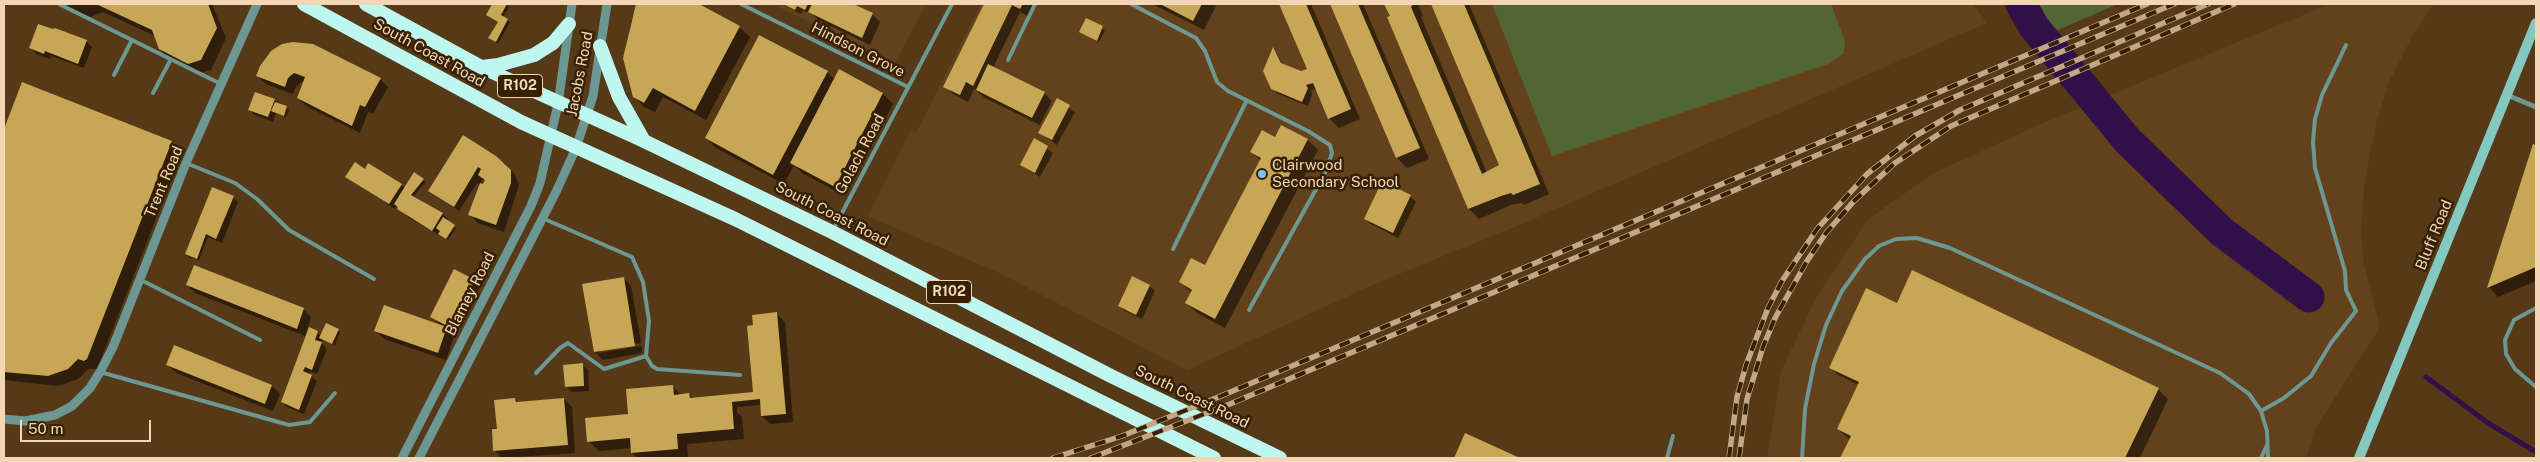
<!DOCTYPE html>
<style>
body{margin:0}
#map{position:relative;width:2540px;height:462px;overflow:hidden;background:#563916;font-family:"Public Sans",sans-serif}
canvas{display:block}
.frame{position:absolute;inset:0;border:5px solid #f4d6b6;pointer-events:none}
.scale{position:absolute;left:20px;top:420px;width:131px;height:22px;box-sizing:border-box;border:2px solid #f4d6b6;border-top:0;padding-left:6px;font-size:15px;line-height:18px;white-space:nowrap;color:#f4d6b6;-webkit-text-stroke:4px #372104;paint-order:stroke}
</style>
<div id="map">
<canvas width="2540" height="462"></canvas>
<div class="frame"></div>
<div class="scale">50 m</div>
</div>
<script>
const c = document.querySelector('canvas').getContext('2d');
c.lineJoin = 'round';
function fillPath(path, color) { c.fillStyle = color; c.fill(path, 'evenodd'); }
const poly = rows => new Path2D(rows.map(r => 'M' + r).join(''));
function stroke(path, color, width, dash) { c.strokeStyle = color; c.lineWidth = width; c.lineCap = dash ? 'butt' : 'round'; c.setLineDash(dash || []); c.stroke(path); }
function label(font, color, halo, rows, align = 'center') {
  c.font = font + ' "Public Sans",sans-serif'; c.lineWidth = 5; c.setLineDash([]); c.textBaseline = 'middle'; c.strokeStyle = halo; c.fillStyle = color; for (const [text, x, y, turn = 0] of rows) {
    c.save(); c.translate(x, y); c.rotate((+turn || 0) * Math.PI / 180); c.textAlign = isNaN(turn) ? turn : align; if (halo) c.strokeText(text, 0, 0); c.fillText(text, 0, 0); c.restore();
  }
}
fillPath(poly([
 [772,4,926,4,895,63],
 [981,4,1973,4,1987,23,1510,229,1377,283,1187,370,997,272,868,216,911,130,916,133],
 [2329,4,2434,4,2413,35,2389,82,2377,120,2365,179,2361,232,2364,265,2380,327,2314,431,2306,458,1767,458,1781,371,1817,296,1868,219,1934,173,2043,123]
]), '#63421b');
fillPath(poly([
 [1492,4,1831,4,1845,41,1844,53,1828,64,1552,156],
 [2032,4,2118,4,2051,33]
]), '#516634');
fillPath(poly([
 [62,4,212,4,226,38,211,70,199,73,170,59,160,49,155,36,103,12,90,17],
 [493,4,505,4,509,7,503,17,510,22,498,44,490,38,499,22,487,14],
 [639,4,693,4,739,27,750,37,706,120,663,97,655,112,644,107,634,96,624,58,632,19],
 [782,4,850,4,872,14,880,22,870,45,818,20,811,13,803,11,801,14],
 [985,4,1035,4,1029,17,1020,12,993,68,1044,93,1052,101,1040,125,985,98,974,89,968,102,953,94,945,86],
 [1152,4,1217,4,1204,30],
 [1280,4,1311,4,1360,119,1339,128,1329,118,1317,89,1311,90,1312,95,1308,106,1278,94,1272,88,1274,49,1284,66,1310,74],
 [1332,4,1363,4,1429,159,1407,168,1397,158],
 [1386,4,1418,4,1423,16,1421,17,1487,173,1501,166,1433,4,1469,4,1549,194,1524,205,1522,203,1511,205,1479,219,1469,209],
 [1086,20,1105,30,1099,42,1080,32],
 [55,29,86,41,92,47,84,68,51,56,50,59,36,54,31,48],
 [266,58,380,79,388,87,373,114,368,112,360,133,306,106,298,98,304,81,296,86,293,94,266,84,258,76],
 [827,72,835,80,883,94,893,104,845,196,802,173,794,165,784,184,716,148,706,138],
 [23,84,172,143,182,153,97,369,88,369,78,379,58,386,4,380,4,132],
 [274,100,289,110,286,117,276,113,273,122,255,115,249,109],
 [1057,100,1075,112,1057,145,1040,133],
 [1282,127,1308,140,1318,150,1225,328,1197,313,1187,303,1192,293,1180,282,1206,267,1261,161,1252,152,1276,138],
 [463,137,506,165,514,173,519,185,504,232,478,223,470,215,480,185,477,183,459,211,429,190],
 [483,179,486,182,484,185,480,184],
 [1035,140,1053,153,1040,177,1021,165],
 [2534,146,2536,147,2536,281,2498,297,2489,287],
 [365,170,401,185,405,189,423,180,426,182,414,196,443,214,448,219,447,221,456,228,448,240,409,218,396,205,395,209,347,177],
 [1383,183,1410,196,1416,202,1398,238,1371,224,1365,219],
 [233,197,238,202,222,243,208,237,199,260,189,257,186,254],
 [624,278,631,286,641,343,599,350,599,353,641,346,642,353,603,360,595,352],
 [1132,278,1150,286,1155,291,1142,319,1125,311,1119,306],
 [474,281,480,286,456,332,444,326,454,336,446,360,384,339,376,331,443,327,431,316],
 [187,285,303,309,311,317,305,336,195,293],
 [1897,304,2158,389,2168,399,2140,458,1841,458,1850,440,1838,429,1859,385,1838,375,1830,367],
 [777,314,785,322,793,422,770,424,762,416,761,405,737,407,737,412,742,417,744,439,687,444,688,458,638,458,632,453,632,448,599,451,589,441,673,387,681,395,689,394,693,399,754,393,754,326],
 [310,329,322,336,338,330,340,332,335,345,322,340,321,343,327,349,317,374,310,371,309,375,317,381,304,414,287,407,282,402],
 [175,346,272,386,280,394,273,411,176,373,168,365],
 [582,364,588,370,589,391,572,392,566,386],
 [515,399,519,403,564,399,572,407,575,453,502,458,495,451,493,430,498,430],
 [1465,435,1517,458,1455,458]
]), '#0007');
stroke(poly([
 [2426,377,2488,423,2536,452]
]), '#310f49', 5);
stroke(poly([
 [2021,4,2034,27,2128,141,2222,232,2309,297]
]), '#310f49', 31);
fillPath(poly([
 [96,4,208,4,217,28,201,60,188,64,159,49,152,30],
 [492,4,507,4,501,15,508,19,496,42,488,38,498,22,486,15],
 [636,4,699,4,740,26,695,111,653,88,644,103,633,97,623,58],
 [783,4,808,4,805,10,797,6,795,10],
 [812,4,853,4,873,13,862,38,808,12],
 [984,4,1023,4,1020,9,1012,5,973,86,966,82,960,95,943,87],
 [1160,4,1202,4,1193,21],
 [1279,4,1306,4,1351,109,1328,119,1313,83,1306,85,1308,88,1302,102,1271,89,1263,71,1273,47,1281,63,1301,71,1307,69],
 [1330,4,1358,4,1420,148,1396,158],
 [1384,4,1413,4,1411,7,1482,174,1499,165,1431,4,1464,4,1540,184,1513,195,1511,193,1501,196,1468,209,1387,17,1390,16],
 [1086,18,1103,26,1097,41,1079,32],
 [38,24,53,29,55,28,87,40,78,64,45,51,44,54,29,48],
 [759,35,828,71,773,175,705,138],
 [293,42,313,44,381,78,365,107,360,105,352,126,297,98,305,77,294,73,288,78,285,87,256,76,260,66,271,51,282,44],
 [988,64,1045,92,1032,118,976,90],
 [839,69,883,93,835,187,790,163],
 [22,82,172,141,87,359,84,361,78,359,68,369,48,376,4,372,4,129],
 [255,92,275,99,268,117,248,110],
 [1057,98,1070,105,1052,140,1038,133],
 [275,102,287,106,284,116,271,111],
 [1281,125,1308,139,1215,319,1185,303,1192,290,1179,282,1191,258,1205,265,1261,158,1250,152,1262,130,1275,137],
 [463,135,496,156,511,170,511,183,496,225,468,215,480,183,483,184,485,180,478,175,481,169,478,167,454,207,428,191],
 [1034,138,1048,146,1035,173,1020,165],
 [2533,144,2536,145,2536,267,2487,288],
 [355,162,365,169,368,163,402,184,389,204,345,177],
 [414,172,424,179,411,195,443,213,432,231,397,209,398,207,394,204],
 [1382,181,1411,195,1393,233,1364,219],
 [212,187,234,196,216,239,206,234,197,259,185,254],
 [443,217,455,225,446,239,438,234,440,231,436,228],
 [194,265,304,308,297,329,186,285],
 [454,269,475,280,451,328,430,317],
 [1912,270,2159,388,2125,458,1840,458,1851,436,1837,429,1859,382,1829,368,1866,288,1897,303],
 [1132,276,1150,285,1136,315,1118,306],
 [624,277,635,346,594,352,582,284],
 [384,305,447,327,438,353,374,331],
 [777,312,786,414,761,416,760,399,732,402,734,429,677,434,678,449,631,453,630,438,587,442,585,418,628,414,626,389,673,385,674,395,689,393,690,398,753,392,747,326,753,325,752,315],
 [326,323,339,329,332,344,319,338],
 [309,327,318,331,315,340,322,342,312,370,305,367,303,371,312,375,299,410,281,402],
 [174,345,272,385,265,404,166,365],
 [583,363,584,386,565,387,563,365],
 [515,398,516,402,564,398,568,445,493,451,492,429,497,429,494,400],
 [1465,433,1520,458,1454,458]
]), '#c7a655');
stroke(poly([
 [59,4,221,84],
 [741,4,908,87],
 [1131,4,1196,38,1205,51,1217,82,1228,91,1308,131,1330,145,1332,153,1325,173,1249,310],
 [1008,60,1035,4],
 [114,75,132,40],
 [153,93,171,59],
 [186,163,235,183,257,199,289,230,374,279],
 [542,218,632,257,643,282,649,321,646,356,652,366,657,369,740,375],
 [833,230,952,4],
 [1173,249,1247,100],
 [141,280,260,340],
 [2536,308,2514,320,2505,340,2506,354,2515,369,2536,387],
 [100,372,289,425,310,422,335,393],
 [536,373,560,348,568,343,604,369,646,356],
 [2261,411,2284,398,2311,376,2331,343,2356,311,2346,290,2345,271,2315,168,2313,142,2315,119,2322,95,2346,45],
 [1667,458,1673,436],
 [1802,458,1805,409,1814,364,1826,325,1842,291,1865,259,1879,246,1896,239,1917,238,1950,248,2220,373,2249,394,2261,411,2267,431,2268,458],
 [2261,458,2267,445]
]), '#6d9793', 4);
stroke(poly([
 [2507,95,2536,107]
]), '#6d9793', 5);
stroke(poly([
 [4,419,25,421,55,415,72,406,90,388,100,372,113,347,186,163,257,4],
 [402,458,531,206,540,183,558,104,572,4],
 [419,458,556,192,576,148,593,96,607,4]
]), '#6d9793', 9);
stroke(poly([
 [2359,458,2536,23]
]), '#83c8c1', 10);
stroke(poly([
 [304,4,521,122,735,219,1214,458],
 [366,4,481,67,644,141,832,232,1111,376,1280,458],
 [600,46,619,97,644,141],
 [482,67,498,65,534,55,553,43,569,24]
]), '#bef6f0', 14);
const rail = poly([
 [1053,458,1122,436,1221,396,2147,4],
 [1091,458,1230,404,2174,4],
 [1729,458,1737,397,1746,365,1768,308,1782,281,1817,229,1867,174,1915,136,1960,110,2208,4],
 [1739,458,1747,399,1763,347,1775,318,1807,261,1826,233,1854,201,1895,163,1951,126,2234,4]
]);
stroke(rail, '#c4a786', 5.5);
stroke(rail, '#372104', 4, [11]);
for (const [x, y, r, color] of [
 [1262,174,5,"#7ebdf9"]
]) { const dot = new Path2D(); dot.arc(x, y, r, 0, 2 * Math.PI); c.fillStyle = color; c.fill(dot); stroke(dot, '#372104', 2); }
for (const [x, y, w] of [
 [520,86,45],
 [949,292,45]
]) { const box = new Path2D(); box.roundRect(x - w / 2, y - 11.5, w, 23, 4); c.fillStyle = '#372104'; c.fill(box); stroke(box, '#f4d6b6', 1); }
label('bold 14px', '#f4d6b6', null, [
 ["R102",520,86],
 ["R102",949,292]
]);
label('15px', '#f4d6b6', '#372104', [
 ["Hindson Grove",858,50,27],
 ["South Coast Road",429,53,29],
 ["Jacobs Road",580,74,-79],
 ["Golach Road",860,154,-62],
 ["Trent Road",164,182,-67],
 ["South Coast Road",832,214,27],
 ["Bluff Road",2434,235,-68],
 ["Blamey Road",470,294,-63],
 ["South Coast Road",1192,397,26]
]);
label('15px', '#f4d6b6', '#372104', [
 ["Clairwood",1272,165],
 ["Secondary School",1272,182]
], 'left');
</script>
